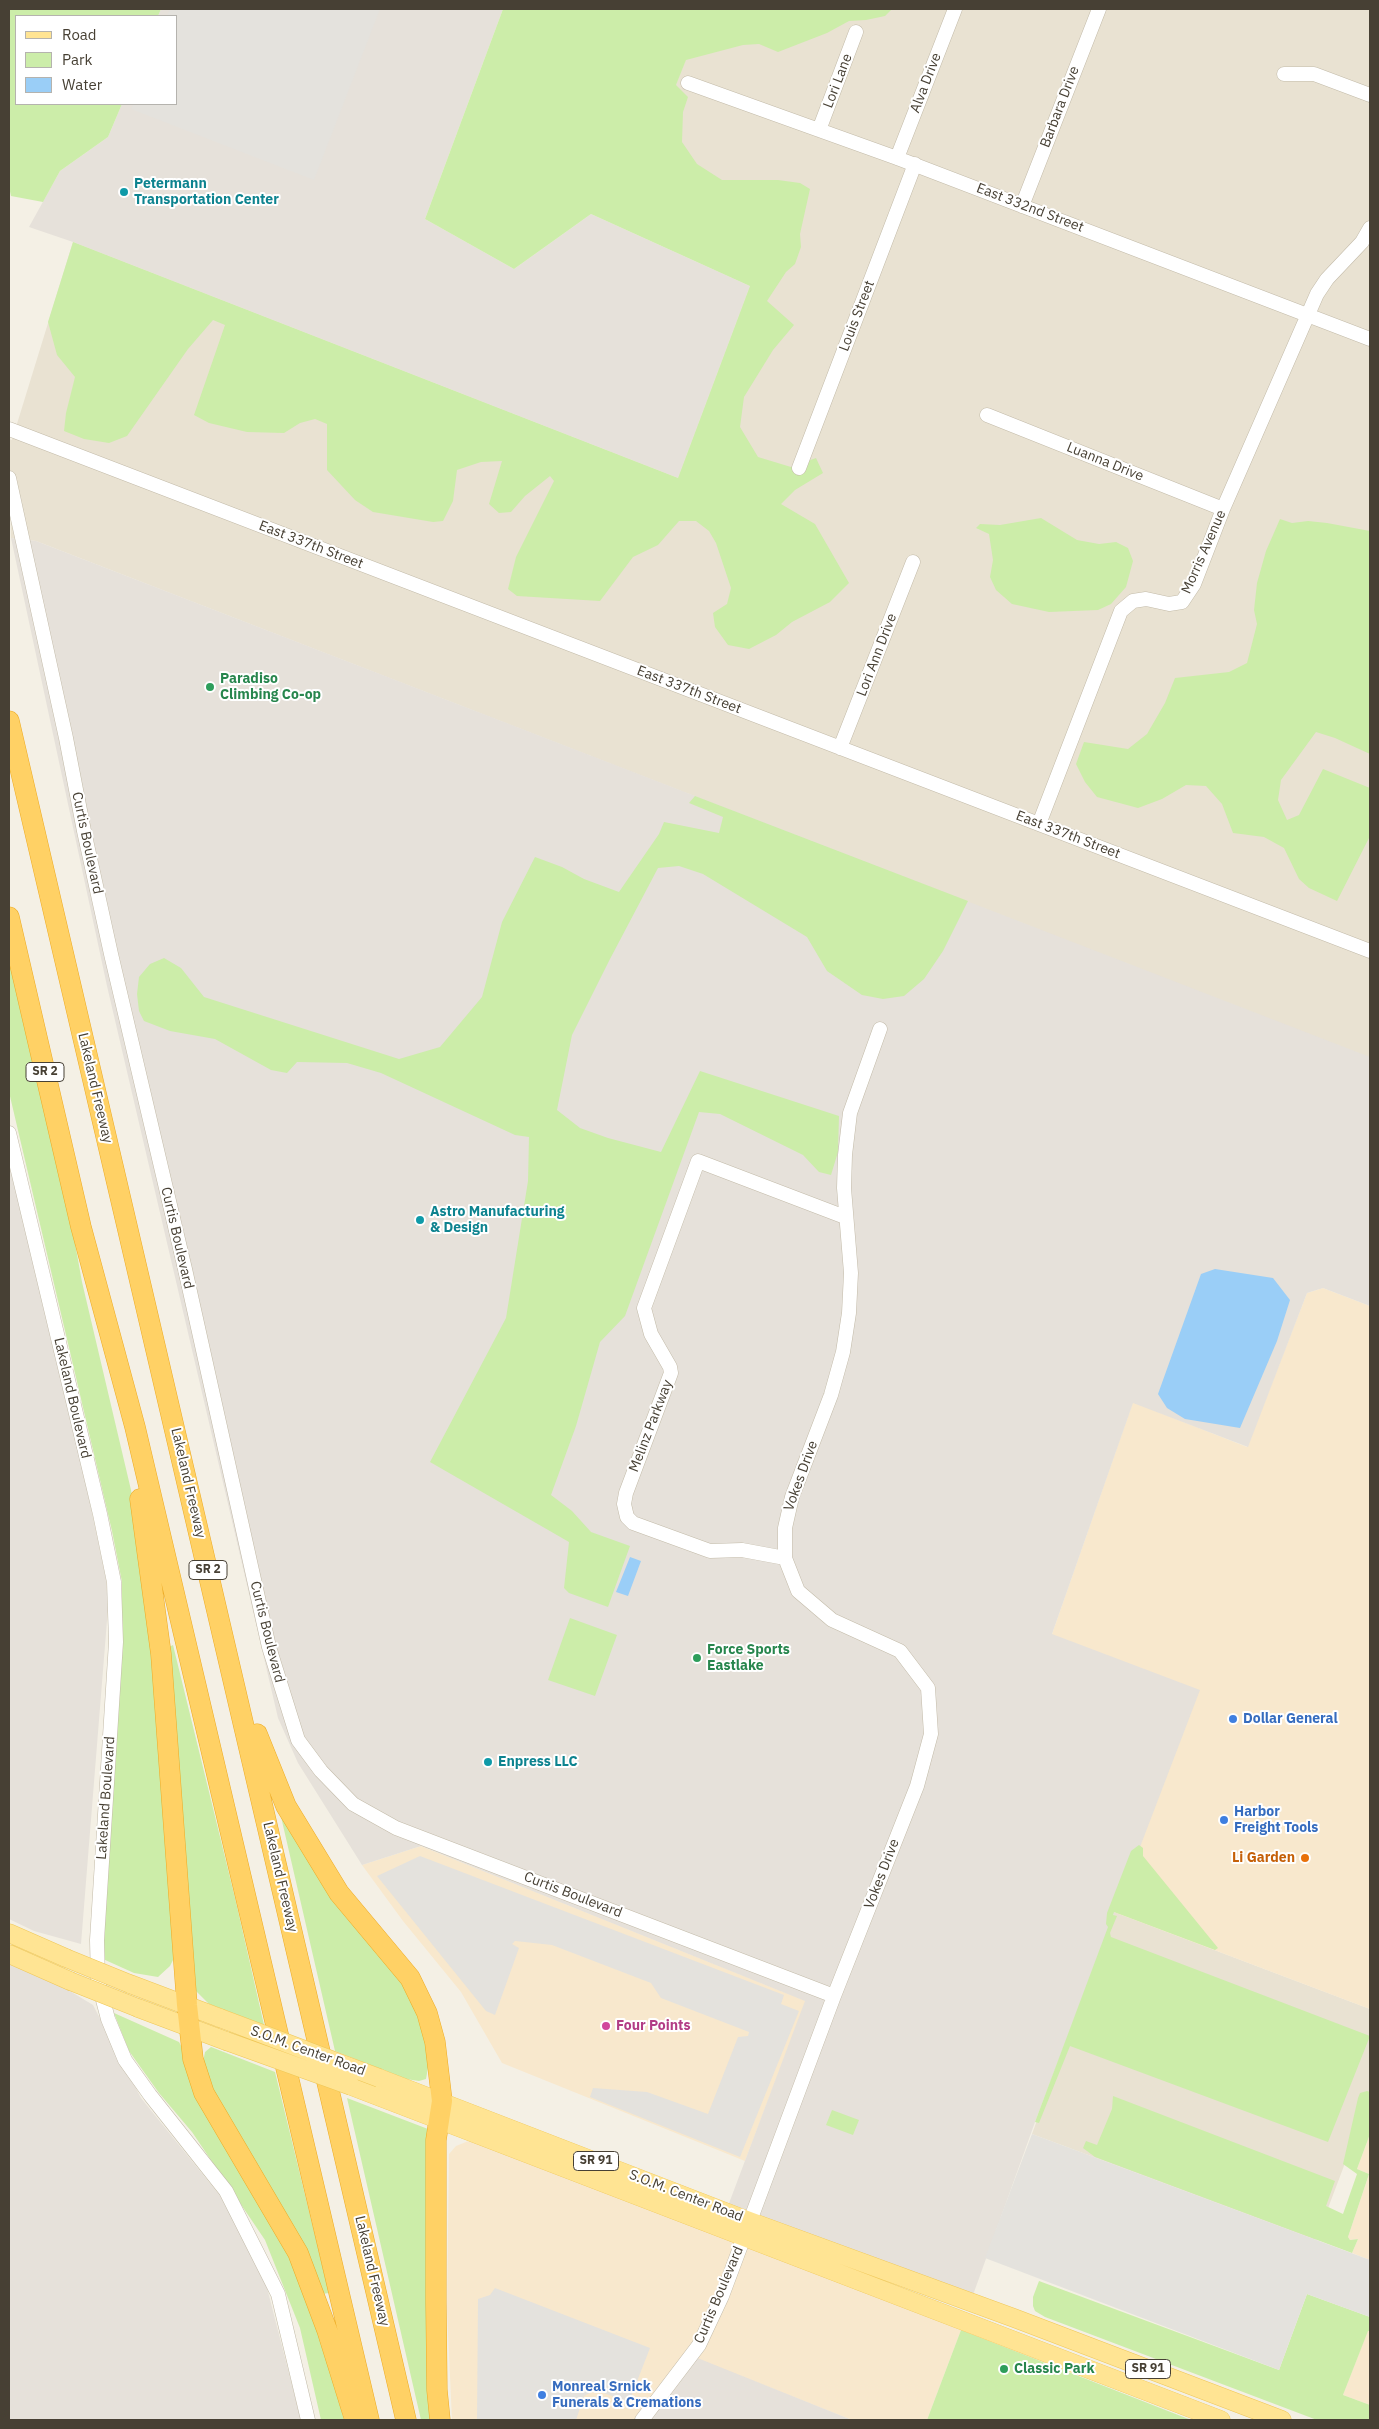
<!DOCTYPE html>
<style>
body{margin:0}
#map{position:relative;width:1379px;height:2429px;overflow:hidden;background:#f4f0e5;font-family:"IBM Plex Sans",sans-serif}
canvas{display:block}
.frame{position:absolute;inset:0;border:10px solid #474034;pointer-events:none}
.legend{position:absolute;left:15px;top:15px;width:162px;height:90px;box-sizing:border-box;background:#fff;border:1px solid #b5b3ae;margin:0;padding:6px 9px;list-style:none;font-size:15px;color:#474034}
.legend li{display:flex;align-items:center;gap:10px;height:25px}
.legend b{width:25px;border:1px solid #b5b3ae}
</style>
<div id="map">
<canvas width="1379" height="2429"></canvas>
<div class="frame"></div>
<ul class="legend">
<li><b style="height:6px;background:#ffe493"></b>Road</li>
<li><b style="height:14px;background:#cceda9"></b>Park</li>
<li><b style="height:14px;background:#9acef7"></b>Water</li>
</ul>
</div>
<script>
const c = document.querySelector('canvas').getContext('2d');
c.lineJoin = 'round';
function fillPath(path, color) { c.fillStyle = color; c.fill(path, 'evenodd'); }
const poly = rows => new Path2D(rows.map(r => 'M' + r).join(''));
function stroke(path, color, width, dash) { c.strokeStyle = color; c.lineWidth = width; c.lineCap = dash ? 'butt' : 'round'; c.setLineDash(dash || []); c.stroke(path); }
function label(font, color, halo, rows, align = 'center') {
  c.font = font + ' "IBM Plex Sans",sans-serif'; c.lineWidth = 4; c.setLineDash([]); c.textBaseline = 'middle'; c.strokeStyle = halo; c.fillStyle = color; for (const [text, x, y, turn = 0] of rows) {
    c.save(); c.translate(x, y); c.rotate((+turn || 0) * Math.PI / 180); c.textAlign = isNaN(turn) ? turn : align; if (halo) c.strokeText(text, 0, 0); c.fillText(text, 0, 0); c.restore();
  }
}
fillPath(poly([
 [706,9,1370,9,1370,1058,36,541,11,538,9,439,12,440,73,242,678,478,750,286,619,226],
 [1114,1912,1370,2009,1370,2097,1316,2240,1032,2134]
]), '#e9e2d2');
fillPath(poly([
 [1323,1288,1370,1306,1370,2009,1114,1912,1052,1634,1133,1402,1247,1447,1307,1293],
 [421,1846,806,2001,745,2161,502,2063,461,1992,403,1921,362,1865],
 [1370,2134,1370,2260,1352,2253,1358,2239,1350,2240,1348,2237,1369,2174,1357,2169],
 [471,2140,961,2330,927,2420,852,2420,685,2354,635,2420,452,2420,447,2310,449,2154,456,2146],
 [1368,2330,1370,2331,1370,2405,1343,2395]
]), '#f8e8cd');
fillPath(poly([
 [161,9,503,9,425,219,514,269,591,214,750,286,678,478,73,242,29,227,60,171,108,137,122,104,176,104,176,16,158,16],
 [11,538,36,541,1370,1057,1370,1306,1323,1288,1307,1293,1248,1447,1133,1403,1052,1634,1200,1690,1035,2122,973,2295,728,2206,805,2001,421,1846,362,1865,298,1763,278,1718,107,986],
 [9,1162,87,1489,106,1580,108,1608,81,1944,34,1931,9,1919],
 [9,1964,60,1985,93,2005,141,2098,221,2197,266,2284,301,2420,9,2420],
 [695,2357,852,2420,646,2420]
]), '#e6e1da');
fillPath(poly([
 [9,9,161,9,158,16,16,16,16,104,122,104,108,137,60,171,43,202,11,196,9,187],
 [503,9,892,9,885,16,866,20,849,21,827,33,778,52,759,44,743,45,686,60,676,85,688,97,683,112,682,142,697,164,722,180,778,180,800,183,810,189,800,234,801,247,795,264,786,272,767,301,794,325,773,350,744,397,740,427,758,457,791,467,816,458,823,473,795,490,781,504,815,524,849,583,830,602,792,622,776,635,749,649,728,645,715,627,713,613,727,604,731,588,716,543,709,531,696,521,679,521,658,545,633,557,600,601,517,596,508,589,516,557,554,481,550,476,525,496,511,512,499,513,489,504,502,461,481,462,457,470,453,501,443,521,433,522,373,512,355,500,327,470,327,424,315,419,300,423,284,433,247,432,209,423,194,415,225,325,213,320,188,349,127,436,109,443,84,439,64,431,66,413,75,377,57,355,48,322,73,242,678,478,750,286,591,214,514,269,425,219],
 [1041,518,1077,540,1099,544,1116,542,1128,548,1133,561,1126,587,1111,604,1098,610,1049,612,1012,604,996,590,990,577,993,560,989,534,976,528,980,524,1000,525],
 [1280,519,1292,523,1308,521,1327,523,1370,531,1370,754,1335,738,1316,732,1281,780,1278,800,1287,820,1299,815,1323,769,1370,788,1370,836,1337,901,1309,888,1299,879,1284,848,1264,837,1233,833,1222,804,1206,786,1186,785,1162,799,1138,808,1097,797,1085,782,1076,764,1084,742,1128,749,1147,734,1165,703,1175,678,1229,672,1247,663,1257,624,1254,610,1257,583,1266,551],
 [695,796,968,901,943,951,924,979,904,996,883,999,862,995,827,971,807,937,703,874,679,866,658,868,610,959,572,1035,557,1110,580,1128,608,1138,661,1152,700,1071,839,1116,838,1152,831,1175,819,1172,803,1155,720,1114,699,1112,625,1316,600,1342,576,1426,551,1495,572,1511,591,1532,630,1546,608,1607,569,1593,564,1588,569,1542,430,1462,506,1318,528,1181,529,1137,515,1135,381,1073,347,1063,297,1062,287,1073,271,1070,215,1039,170,1031,144,1021,139,1011,137,994,139,977,150,964,164,958,181,968,204,997,399,1059,440,1047,482,997,502,922,535,857,562,867,584,879,619,892,659,834,664,822,719,833,723,817,689,803],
 [9,941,61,1166,82,1282,131,1490,139,1542,147,1599,174,1943,174,1958,170,1966,158,1977,134,1973,103,1959,117,1707,122,1582,112,1531,9,1092],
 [570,1618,617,1635,595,1696,548,1680],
 [173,1645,236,1902,264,2025,209,2004,196,1991,169,1647],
 [276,1795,419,2004,429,2062,426,2079,419,2081,406,2079,335,2051],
 [1139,1845,1143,1848,1143,1856,1218,1948,1215,1950,1114,1912,1113,1915,1117,1916,1110,1933,1111,1937,1370,2036,1328,2142,1070,2046,1039,2123,1035,2122,1108,1927,1106,1924,1107,1913,1131,1851],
 [114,2013,179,2042,292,2252,330,2367,344,2420,321,2420,300,2328,265,2240,192,2132,159,2093,129,2051],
 [211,2047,275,2072,329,2293,322,2294,221,2115,203,2062,205,2052],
 [1367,2091,1370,2092,1370,2134,1357,2169,1369,2174,1348,2237,1350,2240,1358,2239,1352,2253,1095,2157,1083,2148,1086,2141,1097,2145,1112,2109,1113,2096,1335,2181,1326,2206,1343,2214,1357,2174,1343,2164,1358,2098,1360,2093],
 [347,2098,428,2129,434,2420,421,2420],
 [832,2110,859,2120,853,2135,826,2125],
 [1039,2281,1279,2370,1307,2294,1370,2317,1370,2331,1368,2331,1343,2395,1370,2405,1370,2420,1317,2420,1045,2317,1035,2311,1033,2306,1033,2297],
 [961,2330,1191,2420,927,2420]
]), '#cceda9');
fillPath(poly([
 [170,9,380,9,314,180,131,109,133,104,176,104,176,16,167,16],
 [420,1856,784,1995,781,2004,799,2011,740,2157,590,2097,593,2088,647,2092,708,2114,738,2037,748,2036,749,2032,661,1998,651,1983,552,1945,515,1941,512,1944,519,1948,495,2015,486,2011,377,1876],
 [1032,2134,1370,2260,1370,2317,1307,2294,1279,2370,985,2258],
 [495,2288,650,2348,629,2402,595,2390,584,2396,576,2420,477,2420,478,2299,490,2295]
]), '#e4e2dd');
fillPath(poly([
 [1215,1269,1273,1278,1290,1300,1277,1341,1240,1428,1185,1419,1167,1408,1158,1394,1201,1274],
 [630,1557,641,1561,628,1596,616,1592]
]), '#9acef7');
const minor = poly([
 [1284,74,1314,74,1370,95],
 [688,83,897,158,1370,339],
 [819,130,856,32],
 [897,158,955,9],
 [1022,206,1099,9],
 [987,415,1223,509],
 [9,429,1370,951],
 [799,468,915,164],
 [9,478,66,738,84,831,111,954,185,1269,269,1647,298,1740,321,1771,353,1804,396,1828,834,1996],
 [840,748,913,562],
 [1039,824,1121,611,1133,601,1146,599,1169,604,1182,602,1194,584,1223,509,1317,294,1327,279,1362,242,1370,228],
 [9,1133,100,1514,114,1582,116,1642,97,1940,98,1981,108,2019,125,2060,150,2095,226,2191,278,2294,308,2420],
 [785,1558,742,1550,710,1551,633,1523,627,1517,624,1504,626,1493,671,1373,670,1367,651,1334,644,1308,698,1161,845,1217],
 [642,2420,699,2345,722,2296,834,1996,917,1786,931,1734,928,1688,900,1651,832,1620,798,1591,785,1558,785,1528,792,1497,831,1395,843,1352,849,1313,851,1273,844,1188,845,1155,850,1113,880,1029]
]);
const major = poly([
 [9,1933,66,1958],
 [9,1954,70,1981],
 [130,1984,220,2018],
 [138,2008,226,2041],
 [379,2078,749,2221,1014,2318,1282,2420],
 [351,2086,1221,2420]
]);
const highway = poly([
 [9,721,406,2420],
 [9,917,81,1227,135,1427,369,2420],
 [140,1499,161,1654,187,2005,193,2059,204,2093,298,2253,327,2330,355,2420],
 [257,1734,286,1806,339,1893,410,1978,427,2013,435,2042,442,2101,436,2140,436,2303,437,2390,440,2420]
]);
stroke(minor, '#c3bba9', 15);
stroke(major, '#efc757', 19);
stroke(highway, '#edab26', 21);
stroke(minor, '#fff', 14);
stroke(major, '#ffe493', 18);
stroke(highway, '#ffd165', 20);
const majorBridge = poly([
 [66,1958,130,1984],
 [70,1981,138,2008],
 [220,2018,379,2078],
 [226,2041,351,2086]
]);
stroke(majorBridge, '#efc757', 19, []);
stroke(majorBridge, '#ffe493', 18);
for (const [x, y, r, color] of [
 [124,192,5,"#0f9aa8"],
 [210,687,5,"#2e9e5b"],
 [420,1220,5,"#0f9aa8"],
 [697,1658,5,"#2e9e5b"],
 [1233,1719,5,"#3f7fe0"],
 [488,1762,5,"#0f9aa8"],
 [1224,1820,5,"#3f7fe0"],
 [1305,1858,5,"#e8710a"],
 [606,2026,5,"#d1479c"],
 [1004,2369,5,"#2e9e5b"],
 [542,2395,5,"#3f7fe0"]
]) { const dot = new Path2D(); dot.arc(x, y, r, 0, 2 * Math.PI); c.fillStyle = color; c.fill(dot); stroke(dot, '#fff', 2); }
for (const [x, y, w] of [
 [45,1072,38],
 [208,1570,38],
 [596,2161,45],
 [1148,2369,45]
]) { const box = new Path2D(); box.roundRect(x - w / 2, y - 9.5, w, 19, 4); c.fillStyle = '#fff'; c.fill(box); stroke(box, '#474034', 1); }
label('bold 12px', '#474034', null, [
 ["SR 2",45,1072],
 ["SR 2",208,1570],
 ["SR 91",596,2161],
 ["SR 91",1148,2369]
]);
label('14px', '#474034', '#fff', [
 ["Lori Lane",838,81,-69],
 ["Alva Drive",926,83,-69],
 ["Barbara Drive",1060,107,-69],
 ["East 332nd Street",1030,208,21],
 ["Louis Street",857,316,-69],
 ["Luanna Drive",1105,462,22],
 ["East 337th Street",311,545,21],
 ["Morris Avenue",1204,552,-66],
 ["Lori Ann Drive",877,655,-69],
 ["East 337th Street",689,690,21],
 ["East 337th Street",1068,835,21],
 ["Curtis Boulevard",87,843,78],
 ["Lakeland Freeway",95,1088,77],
 ["Curtis Boulevard",177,1238,77],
 ["Lakeland Boulevard",72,1398,77],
 ["Melinz Parkway",651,1426,-69],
 ["Vokes Drive",801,1476,-70],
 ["Lakeland Freeway",188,1483,77],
 ["Curtis Boulevard",267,1632,76],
 ["Lakeland Boulevard",106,1798,-86],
 ["Vokes Drive",882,1874,-69],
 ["Lakeland Freeway",280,1877,77],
 ["Curtis Boulevard",573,1895,21],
 ["S.O.M. Center Road",308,2051,20],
 ["S.O.M. Center Road",686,2196,21],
 ["Lakeland Freeway",372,2271,77],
 ["Curtis Boulevard",719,2295,-67]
]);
label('bold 14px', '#0d838f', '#fff', [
 ["Petermann",134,184],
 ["Transportation Center",134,200],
 ["Astro Manufacturing",430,1212],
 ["& Design",430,1228],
 ["Enpress LLC",498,1762]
], 'left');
label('bold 14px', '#27864d', '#fff', [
 ["Paradiso",220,679],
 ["Climbing Co-op",220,695],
 ["Force Sports",707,1650],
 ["Eastlake",707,1666],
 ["Classic Park",1014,2369]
], 'left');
label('bold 14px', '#366cbe', '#fff', [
 ["Dollar General",1243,1719],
 ["Harbor",1234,1812],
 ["Freight Tools",1234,1828],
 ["Monreal Srnick",552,2387],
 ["Funerals & Cremations",552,2403]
], 'left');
label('bold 14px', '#c56008', '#fff', [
 ["Li Garden",1295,1858]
], 'right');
label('bold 14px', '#b23c85', '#fff', [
 ["Four Points",616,2026]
], 'left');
</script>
